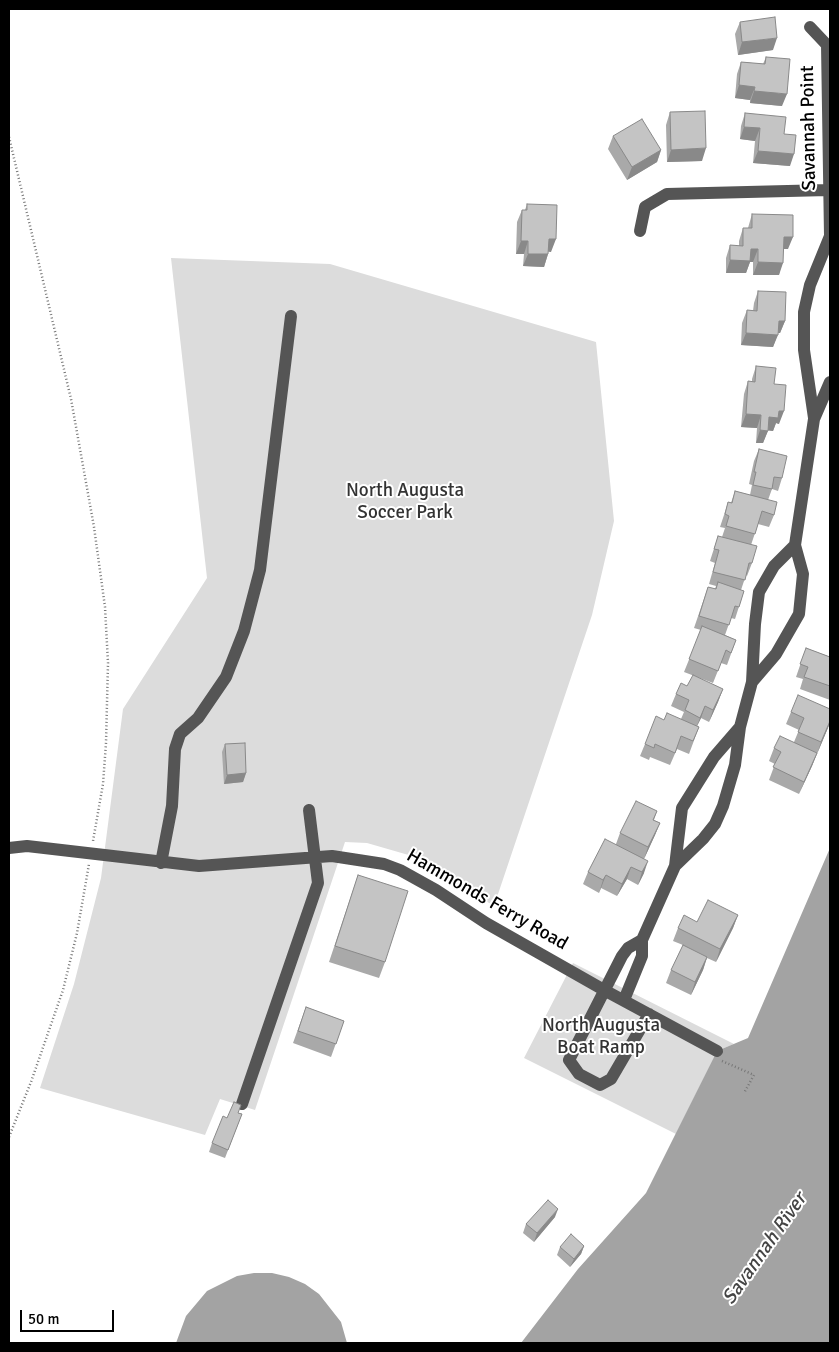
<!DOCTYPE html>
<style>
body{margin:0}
#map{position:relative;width:839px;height:1352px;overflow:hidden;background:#fff;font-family:Signika,sans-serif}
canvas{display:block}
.frame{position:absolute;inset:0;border:10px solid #000;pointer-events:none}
.scale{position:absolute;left:20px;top:1310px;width:94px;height:22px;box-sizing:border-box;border:2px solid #000;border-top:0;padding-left:6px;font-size:15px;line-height:18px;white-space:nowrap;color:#000;-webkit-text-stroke:4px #fff;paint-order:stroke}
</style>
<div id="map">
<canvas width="839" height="1352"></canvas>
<div class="frame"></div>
<div class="scale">50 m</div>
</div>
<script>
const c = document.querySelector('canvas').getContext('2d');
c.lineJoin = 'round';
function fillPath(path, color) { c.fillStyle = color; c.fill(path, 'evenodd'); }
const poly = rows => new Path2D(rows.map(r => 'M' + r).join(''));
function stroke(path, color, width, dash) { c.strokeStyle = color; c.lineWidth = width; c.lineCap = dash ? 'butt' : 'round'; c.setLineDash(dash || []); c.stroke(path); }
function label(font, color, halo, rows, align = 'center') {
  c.font = font + ' Signika,sans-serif'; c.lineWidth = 4; c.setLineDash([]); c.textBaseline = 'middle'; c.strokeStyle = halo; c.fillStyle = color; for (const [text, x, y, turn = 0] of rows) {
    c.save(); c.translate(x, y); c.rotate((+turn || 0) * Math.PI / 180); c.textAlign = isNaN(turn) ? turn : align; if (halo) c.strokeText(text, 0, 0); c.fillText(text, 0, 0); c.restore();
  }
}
fillPath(poly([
 [171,258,330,264,596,342,614,521,592,615,494,906,412,856,367,843,345,842,255,1110,220,1099,205,1135,40,1088,74,984,101,878,123,709,207,578],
 [573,963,734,1044,717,1051,676,1134,524,1058]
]), '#dcdcdc');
fillPath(poly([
 [830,848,830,1343,521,1343,578,1269,646,1193,717,1051,748,1038],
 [254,1273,272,1273,289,1277,305,1284,319,1294,341,1322,347,1343,176,1343,186,1316,207,1291,237,1276]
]), '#a3a3a3');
stroke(poly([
 [9,137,71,399,94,527,105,607,108,663,106,743,103,784,93,841],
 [722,1061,754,1075,744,1093],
 [9,1137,31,1082,63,990,77,933,89,864]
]), '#777', 2.5, [1, 2.5]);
stroke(poly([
 [810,27,827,45,830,236],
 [640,231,645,207,667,194,828,190],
 [814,418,804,350,804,312,810,285,830,236],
 [752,682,776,654,799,614,803,574,795,545,814,419,830,382],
 [9,848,27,846,199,866,332,856,384,864,400,870,436,890,486,923,604,990,717,1051],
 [161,863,172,806,175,749,180,734,198,718,226,677,244,631,260,570,291,316],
 [675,866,703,839,715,824,723,806,735,765,740,727,752,682,755,624,759,592,774,566,795,545],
 [642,940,628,948,622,956,569,1060,579,1074,600,1085,611,1079,649,1014],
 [624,1000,642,956,642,940,675,866,682,808,714,757,740,727],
 [242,1104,318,883,309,810]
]), '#555', 12);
fillPath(poly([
 [740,22,773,50,738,55,735,34],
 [766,57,782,106,750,103,750,100,735,98,737,74,741,62,763,64],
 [670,112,702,161,667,162,666,125],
 [745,113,784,134,790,166,753,163,755,141,740,139,741,126],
 [613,136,661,150,657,162,627,180,608,149],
 [527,204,551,252,548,251,548,254,544,267,523,266,524,254,516,254,517,222,522,210,525,210],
 [752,214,788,249,783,249,779,275,753,275,753,262,750,262,746,273,726,273,726,258,730,245,739,246,739,241,743,228,748,228],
 [758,291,785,321,780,333,778,333,773,347,741,345,742,323,747,310,753,311,754,303],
 [756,366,774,384,779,424,776,423,773,431,768,430,763,443,756,443,757,428,741,427,744,394,748,381,752,382,752,379],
 [759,449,782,478,778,491,772,489,768,500,774,515,769,527,758,524,751,545,752,563,747,576,746,575,741,590,744,591,735,619,731,618,725,635,736,640,727,665,721,663,713,683,684,672,701,630,694,628,708,587,715,589,716,586,709,584,715,563,710,561,718,536,722,537,725,528,720,527,724,515,728,502,731,503,735,491,750,495,752,485,749,484,754,461],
 [806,648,830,657,830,700,800,689,803,679,796,677],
 [687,686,723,689,718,702,709,722,701,718,697,726,699,727,689,754,677,749,670,765,650,757,649,760,640,756,645,744,681,719,684,712,671,706,676,694],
 [830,709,830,723,812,766,799,794,769,780,775,764,769,761,774,748,794,742,799,730,786,724,791,712],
 [225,744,246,773,243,782,224,784,222,752],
 [657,811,654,820,660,823,655,835,644,859,644,873,638,885,627,879,617,896,601,888,599,893,583,884,588,872,616,844,620,833],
 [358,875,385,962,379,978,329,962],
 [738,915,733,928,716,962,707,958,703,970,691,995,666,983,671,970,683,945,673,941,678,928,697,922],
 [306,1007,344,1021,331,1057,293,1043],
 [238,1113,242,1114,225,1158,209,1152,212,1143,227,1118],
 [555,1217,534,1242,523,1233,526,1224],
 [584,1246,581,1254,570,1267,557,1255,560,1247]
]), '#a9a9a9');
fillPath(poly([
 [777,38,773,50,738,55,742,42],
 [739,85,755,87,750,100,735,98],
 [754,91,787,94,782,106,750,103],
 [744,127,760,128,755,141,740,139],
 [706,148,702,161,667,162,671,150],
 [661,150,657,162,627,180,632,167],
 [758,151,794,154,790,166,753,163],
 [784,237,793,237,788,249,779,249],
 [549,239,556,239,551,252,544,251],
 [521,241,528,241,524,254,516,254],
 [751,249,758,249,753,262,750,262,746,273,726,273,730,260],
 [528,254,548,254,544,267,523,266],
 [758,262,783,263,779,275,753,275],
 [779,321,785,321,780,333,774,333],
 [746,333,778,335,773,347,741,345],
 [779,411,784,411,779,424,776,423,773,431,764,430,769,417],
 [746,414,761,415,757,428,741,427],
 [760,430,768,431,763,443,756,443],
 [723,689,718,702,709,722,713,710],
 [705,706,701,718,695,730],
 [830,721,830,723,817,754,821,742],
 [817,753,812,766,799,794,804,782],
 [246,773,243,782,224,784,227,775],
 [660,823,655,835,644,859,648,847],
 [648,861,644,873,638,885,642,872],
 [631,867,627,879,617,896,622,884],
 [606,875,601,888,599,893,603,880],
 [738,915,733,928,716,962,720,949],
 [707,957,703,970,691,995,695,982],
 [558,1209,555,1217,534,1242,537,1233],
 [584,1246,581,1254,570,1267,574,1259]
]), '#898989');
const building = poly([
 [775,17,777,38,742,42,740,22,775,17],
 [766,57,790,59,787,94,754,91,755,87,739,85,741,62,765,64,766,57],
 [705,111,706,148,671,150,670,112,705,111],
 [745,113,786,117,784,134,796,135,794,154,758,151,760,128,744,127,745,113],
 [642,119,661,150,632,167,613,136,642,119],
 [527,204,557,205,556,239,549,239,548,254,528,254,528,241,521,241,522,210,527,210,527,204],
 [752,214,793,215,793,237,784,237,783,263,758,262,758,249,751,249,750,261,730,260,730,245,743,246,743,228,752,228,752,214],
 [758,291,786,292,785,321,779,321,778,335,746,333,747,310,757,311,758,291],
 [756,366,776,368,774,384,786,385,784,411,779,411,778,418,769,417,768,431,760,430,761,415,746,414,748,381,755,382,756,366],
 [759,449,787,456,782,478,774,477,772,489,753,485,756,472,754,472,759,449],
 [735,491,777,502,774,515,762,511,755,534,726,526,729,516,725,514,728,502,732,503,735,491],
 [718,536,757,546,752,563,749,563,745,580,713,572,719,550,714,549,718,536],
 [718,582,744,591,739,607,735,606,729,625,699,616,708,587,716,589,718,582],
 [702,626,736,640,731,653,726,650,718,671,689,659,702,626],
 [806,648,830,657,830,686,804,677,808,667,800,664,806,648],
 [693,675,723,689,713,710,705,706,700,718,685,710,689,700,676,694,681,683,687,686,693,675],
 [798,695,830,709,830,721,821,742,798,732,804,718,791,712,798,695],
 [667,713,699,727,693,741,681,736,675,753,655,744,654,748,645,744,656,716,664,720,667,713],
 [780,736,817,753,804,782,773,767,781,752,774,748,780,736],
 [245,743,246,773,227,775,225,744,245,743],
 [636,801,657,811,653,820,660,823,648,847,620,833,636,801],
 [605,839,648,861,642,872,631,867,622,884,606,875,603,880,588,872,605,839],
 [358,875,408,891,385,962,335,946,358,875],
 [708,900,738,915,720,949,678,928,684,915,697,922,708,900],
 [683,945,707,957,695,982,671,970,683,945],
 [306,1007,344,1021,336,1044,298,1031,306,1007],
 [234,1102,241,1105,238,1113,242,1114,228,1150,212,1143,223,1116,227,1118,234,1102],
 [548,1200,558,1209,537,1233,526,1224,548,1200],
 [571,1234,584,1246,574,1259,560,1247,571,1234]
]);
fillPath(building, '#c4c4c4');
stroke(building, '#898989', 1);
label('19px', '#000', '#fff', [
 ["Savannah Point",809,128,-91],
 ["Hammonds Ferry Road",487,900,30]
]);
label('19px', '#333', '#fff', [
 ["North Augusta",405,491],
 ["Soccer Park",405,513],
 ["North Augusta",601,1026],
 ["Boat Ramp",601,1048]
]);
label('italic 20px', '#444', '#fff', [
 ["Savannah River",765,1249,-55]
]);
</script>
